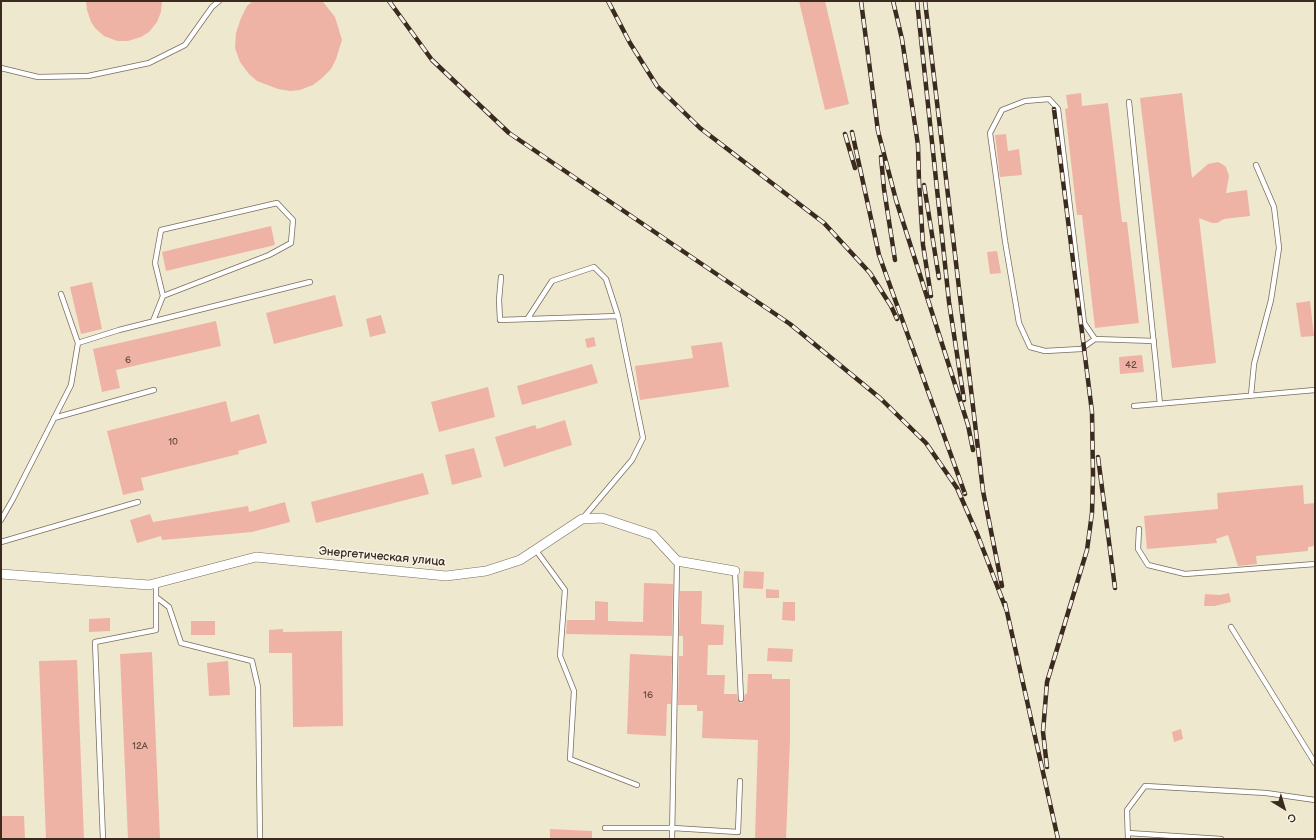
<!DOCTYPE html>
<meta charset="utf-8">
<style>
body{margin:0}
#map{position:relative;width:1316px;height:840px;overflow:hidden;background:#eee8cf;font-family:"Balsamiq Sans",sans-serif}
canvas{display:block}
.frame{position:absolute;inset:0;border:2px solid #3b2a1e;pointer-events:none}
.north{position:absolute;left:1264px;top:788px;width:40px;height:40px;-webkit-text-stroke:3px #f7f3e8;paint-order:stroke;rotate:142deg;font-size:11px;font-weight:700;line-height:16px;text-align:center;color:#3b2a1e}
.north::after{content:'';display:block;margin:auto;width:14px;height:18px;background:#3b2a1e;clip-path:polygon(50% 0,100% 100%,50% 72%,0 100%)}
</style>
<div id="map">
<canvas width="1316" height="840"></canvas>
<div class="frame"></div>
<div class="north">С</div>
</div>
<script>
const c = document.querySelector('canvas').getContext('2d');
c.lineJoin = 'round';
function fillPath(path, color) { c.fillStyle = color; c.fill(path, 'evenodd'); }
const poly = rows => new Path2D(rows.map(r => 'M' + r).join(''));
function stroke(path, color, width, dash) { c.strokeStyle = color; c.lineWidth = width; c.lineCap = dash ? 'butt' : 'round'; c.setLineDash(dash || []); c.stroke(path); }
function label(font, color, halo, rows, align = 'center') {
  c.font = font + ' "Balsamiq Sans",sans-serif'; c.lineWidth = 3; c.setLineDash([]); c.textBaseline = 'middle'; c.strokeStyle = halo; c.fillStyle = color; for (const [text, x, y, turn = 0] of rows) {
    c.save(); c.translate(x, y); c.rotate((+turn || 0) * Math.PI / 180); c.textAlign = isNaN(turn) ? turn : align; if (halo) c.strokeText(text, 0, 0); c.fillText(text, 0, 0); c.restore();
  }
}
fillPath(poly([
 [86,1,162,1,161,12,157,22,149,32,141,37,128,41,117,41,104,36,95,28,91,22,87,10],
 [253,1,322,1,324,3,335,17,342,40,336,59,331,69,322,78,313,85,300,90,290,91,278,89,257,81,249,74,240,62,235,48,236,33,241,18,247,6],
 [799,1,825,1,849,104,825,110],
 [1081,93,1082,106,1108,103,1122,222,1127,222,1139,323,1095,328,1082,215,1077,215,1065,109,1068,108,1066,95],
 [1182,93,1192,178,1208,164,1218,162,1222,164,1226,167,1229,176,1226,193,1247,190,1250,216,1224,219,1217,223,1212,223,1199,218,1216,363,1172,368,1140,98],
 [1006,134,1008,151,1019,149,1022,175,1000,177,995,135],
 [271,226,275,245,166,271,162,252],
 [997,251,1001,273,990,274,987,252],
 [92,282,102,329,81,334,70,287],
 [335,295,343,326,274,344,266,313],
 [1310,301,1314,336,1301,337,1296,303],
 [381,315,386,333,370,337,366,319],
 [216,321,221,346,116,370,120,388,102,392,93,349],
 [594,337,596,346,587,348,585,339],
 [722,342,729,387,640,400,635,366,693,358,691,346],
 [1142,355,1144,372,1120,374,1119,357],
 [592,364,598,383,522,405,517,386],
 [488,387,495,417,439,432,431,402],
 [226,401,231,422,259,414,267,443,238,451,239,454,141,478,144,490,123,495,107,431],
 [565,420,572,445,504,467,495,437,535,425,537,429],
 [474,448,482,477,452,485,445,455],
 [423,473,429,494,316,523,311,502],
 [1303,485,1304,504,1315,503,1315,546,1308,547,1308,551,1256,556,1257,564,1238,566,1228,535,1216,539,1217,543,1147,549,1144,516,1218,509,1217,493],
 [285,502,290,522,252,532,162,540,161,536,137,543,130,520,150,514,153,522,248,506,249,512],
 [744,571,764,572,763,589,743,588],
 [644,583,673,584,672,636,566,634,567,620,595,620,595,601,608,602,608,621,643,622],
 [766,589,779,590,779,598,766,598],
 [680,591,702,591,701,624,724,625,723,645,708,645,707,675,725,675,724,694,737,694,738,701,741,703,743,702,745,694,747,694,748,674,772,674,772,679,790,679,790,740,786,839,755,839,758,740,702,738,703,711,697,711,697,705,678,705,679,656,683,656,683,636,679,636],
 [1229,593,1231,602,1215,606,1204,606,1205,594,1220,595],
 [783,602,795,602,795,621,782,620],
 [110,618,110,631,89,632,89,619],
 [191,621,215,621,215,635,191,635],
 [283,629,283,632,342,631,343,726,293,727,292,653,269,653,269,630],
 [768,648,793,649,792,662,767,661],
 [152,652,160,839,128,839,120,654],
 [630,654,672,656,671,704,667,704,666,736,627,734],
 [77,660,84,839,46,839,39,661],
 [228,661,230,695,209,696,207,663],
 [1181,729,1183,739,1174,742,1172,732],
 [1,816,24,816,25,839,1,839],
 [550,829,592,831,592,839,550,839]
]), '#efb3a6');
const lane = poly([
 [1,68,38,77,88,76,149,63,185,45,212,7,219,1],
 [1129,102,1160,404],
 [501,277,499,300,500,320,618,316],
 [528,318,552,281,594,267,606,279,618,316,643,438,632,460,583,518],
 [153,321,163,296,155,263,161,230,277,203,293,220,291,243,269,255,163,296],
 [1095,339,1081,349,1045,351,1030,347,1019,323,1005,241,990,133,1002,110,1025,101,1049,99,1058,109,1084,323,1095,339,1154,341],
 [78,343,119,330,310,282],
 [1251,395,1254,364,1271,300,1279,248,1274,207,1256,165],
 [1134,406,1315,390],
 [54,418,154,390],
 [1,520,13,499,71,385,78,343,61,294],
 [1139,529,1138,549,1148,565,1185,574,1315,564],
 [1,542,138,502],
 [535,549,565,590,560,656,574,691,570,759,637,785],
 [735,571,741,699],
 [156,597,169,607,181,643,252,661,258,687,260,839],
 [1231,627,1315,763],
 [605,828,673,828,738,832,740,781],
 [1128,833,1221,839],
 [103,839,95,642,156,630,156,583],
 [672,839,677,561],
 [1128,839,1127,810,1145,786,1266,793,1315,800]
]);
const street = poly([
 [1,574,149,585,256,557,446,576,486,571,520,560,582,519,602,518,653,535,677,561,735,571]
]);
stroke(lane, '#7a6c5c', 6);
stroke(street, '#7a6c5c', 10);
stroke(lane, '#fff', 4.5);
stroke(street, '#fff', 9);
const rail = poly([
 [389,1,432,60,509,133,790,324,880,398,926,443,957,488,978,536,1006,609],
 [608,1,630,43,657,86,700,128,824,223,870,273,891,306,897,319],
 [861,1,878,131,896,200,968,425,973,450],
 [893,1,902,39,918,145,919,182,923,245,931,296],
 [917,1,949,302,964,400],
 [925,1,983,491,1002,586],
 [852,132,879,255,965,494],
 [845,134,855,168],
 [881,157,884,189,895,260],
 [924,185,939,278],
 [1098,457,1115,588],
 [1005,603,1058,839],
 [1047,767,1043,732,1047,682,1087,550,1092,513,1093,476,1092,412,1054,109]
]);
stroke(rail, '#3b2a1e', 4.5);
stroke(rail, '#f7f3e8', 3, [9]);
label('10px', '#684c40', null, [
 ["6",128,360],
 ["42",1131,365],
 ["10",173,442],
 ["16",648,695],
 ["12А",140,746]
]);
label('12px', '#3b2a1e', '#f7f3e8', [
 ["Энергетическая улица",382,557,5]
]);
</script>
